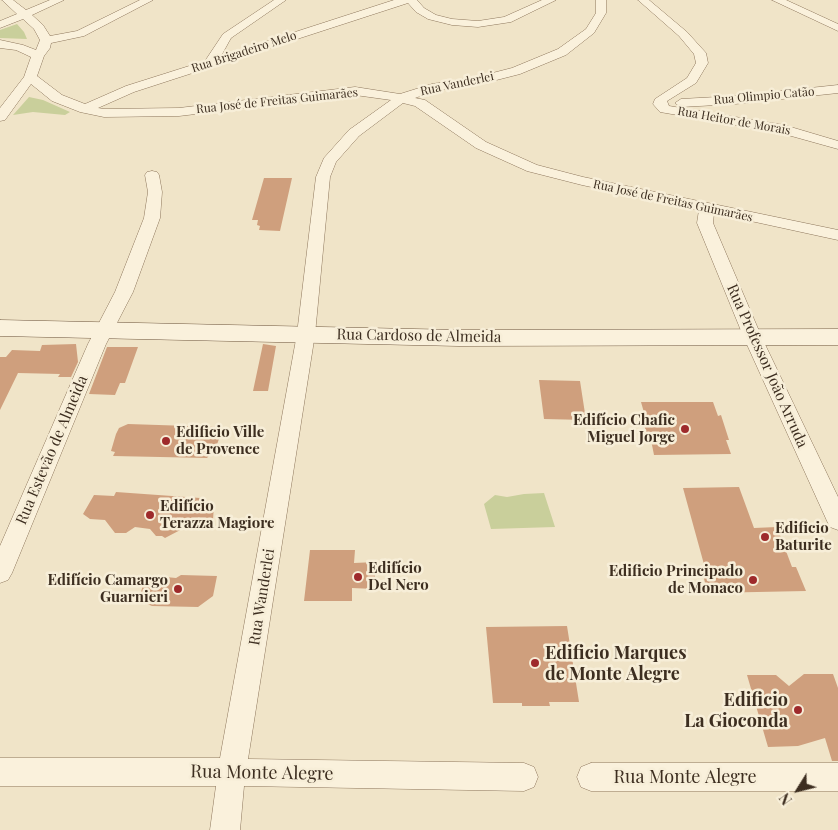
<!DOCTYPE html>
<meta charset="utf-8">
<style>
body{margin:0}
#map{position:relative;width:838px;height:830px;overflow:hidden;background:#f0e4c8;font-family:"Playfair Display",serif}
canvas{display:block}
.north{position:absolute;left:773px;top:765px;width:50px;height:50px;-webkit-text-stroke:4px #f7eed8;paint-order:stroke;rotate:234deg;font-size:14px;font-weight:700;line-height:20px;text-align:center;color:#3d2e20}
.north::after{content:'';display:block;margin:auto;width:18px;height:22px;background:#3d2e20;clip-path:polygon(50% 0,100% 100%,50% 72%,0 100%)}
</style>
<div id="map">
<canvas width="838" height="830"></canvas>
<div class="north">N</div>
</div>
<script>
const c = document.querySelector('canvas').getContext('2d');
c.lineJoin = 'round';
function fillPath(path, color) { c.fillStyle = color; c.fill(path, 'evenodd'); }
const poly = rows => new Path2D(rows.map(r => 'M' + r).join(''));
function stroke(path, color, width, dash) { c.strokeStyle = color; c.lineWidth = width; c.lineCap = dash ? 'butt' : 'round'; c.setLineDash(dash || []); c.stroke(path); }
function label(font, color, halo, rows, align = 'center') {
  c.font = font + ' "Playfair Display",serif'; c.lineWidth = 5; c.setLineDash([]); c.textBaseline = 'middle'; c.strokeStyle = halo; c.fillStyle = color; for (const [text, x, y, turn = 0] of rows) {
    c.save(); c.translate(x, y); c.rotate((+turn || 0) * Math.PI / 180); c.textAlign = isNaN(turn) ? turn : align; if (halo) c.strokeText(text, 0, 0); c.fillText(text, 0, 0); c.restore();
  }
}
fillPath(poly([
 [17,24,24,32,27,39,0,38,0,30],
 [29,97,43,100,70,112,65,115,33,112,13,115],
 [544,493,555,527,491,529,484,504,495,495,507,497,524,494]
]), '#c9cf9b');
fillPath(poly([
 [264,178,292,178,280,231,259,230,260,226,257,225,258,220,252,220],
 [76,344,78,362,71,377,58,377,60,374,18,373,0,410,0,357,6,357,12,350,40,351,42,345],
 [263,344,276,346,268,391,253,391],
 [107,347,138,347,125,383,120,383,115,395,89,394],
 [539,380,580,381,586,420,544,419],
 [641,402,713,402,718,416,721,415,729,440,726,440,731,454,654,455,651,440,648,440,642,416,645,416],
 [128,424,219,427,219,439,216,447,207,458,113,456,115,452,111,451,116,434,119,428],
 [739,487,754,528,777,527,792,567,796,567,806,591,708,593,701,568,705,568,683,488],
 [116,492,200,498,198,503,214,505,213,520,203,528,186,527,165,538,162,536,156,536,150,529,135,527,126,533,115,533,105,520,90,519,83,514,94,495,114,496],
 [310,550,355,550,354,563,376,562,374,589,352,588,352,601,304,601],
 [146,575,176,578,181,575,217,576,213,596,198,607,152,606,145,603,141,592],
 [567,626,579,702,549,702,550,706,522,706,522,703,493,703,486,627],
 [804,674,833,674,838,688,838,761,832,761,825,738,798,746,768,747,747,675,776,675,789,686]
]), '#cf9f7d');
const street = poly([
 [2,0,13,0,26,10,50,0,64,0,32,15,43,25,50,36,77,31,140,0,153,0,84,36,51,43,50,48,44,56,37,76,62,95,85,104,126,86,205,61,223,34,274,0,286,0,231,38,221,56,394,0,417,0,424,8,436,15,452,19,478,21,504,17,542,0,556,0,511,22,478,27,452,25,428,19,416,12,408,3,134,92,98,108,104,109,179,108,355,87,400,94,432,84,477,77,512,68,558,49,586,29,596,13,596,0,606,0,606,13,594,33,566,55,520,74,477,85,434,91,415,98,425,100,486,142,537,165,583,177,838,230,838,240,714,213,713,223,762,338,838,497,838,530,830,527,827,521,744,338,697,223,699,210,582,185,527,171,476,148,415,106,403,103,359,136,336,162,330,177,315,334,248,759,524,763,534,767,538,777,534,787,524,791,244,786,240,830,210,830,216,786,0,786,0,758,220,758,297,334,316,177,324,158,349,130,391,100,355,95,179,116,104,117,80,112,52,101,31,84,5,120,0,121,0,108,24,77,31,57,16,50,0,48,0,40,23,45,36,50,40,40,34,29,23,19,0,28,0,21,17,14,2,0],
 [638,0,649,0,687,32,706,53,708,63,696,83,667,101,669,106,784,125,838,141,838,149,777,132,660,112,653,104,655,99,687,78,696,63,694,54,679,36,638,0],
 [772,0,786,0,838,24,838,31,772,0],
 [838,85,838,93,735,104,681,107,675,103,681,99,735,96,838,85],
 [152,171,157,172,159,175,162,192,160,218,133,292,106,344,12,573,8,580,0,583,0,546,88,344,115,292,144,218,148,192,145,175,147,172,152,171],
 [591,763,838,763,838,791,591,791,581,787,577,777,581,767,591,763]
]);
const secondary = poly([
 [0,320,459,330,838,329,838,345,459,346,0,336,0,320]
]);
stroke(street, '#8d765c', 1);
stroke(secondary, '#6f573f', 1);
fillPath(street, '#faf1dc');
fillPath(secondary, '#faf1dc');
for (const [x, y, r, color] of [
 [685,429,5,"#9e2a2b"],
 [166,441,5,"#9e2a2b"],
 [150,515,5,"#9e2a2b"],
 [765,537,5,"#9e2a2b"],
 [358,577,5,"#9e2a2b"],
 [753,580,5,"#9e2a2b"],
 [178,589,5,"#9e2a2b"],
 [535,663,5,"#9e2a2b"],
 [798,710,5,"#9e2a2b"]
]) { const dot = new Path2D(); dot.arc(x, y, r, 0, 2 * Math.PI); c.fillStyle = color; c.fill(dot); stroke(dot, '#f7eed8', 2); }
label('12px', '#3d2e20', '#f7eed8', [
 ["Rua Brigadeiro Melo",244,52,-18],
 ["Rua Vanderlei",457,84,-12],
 ["Rua Olimpio Catão",764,96,-5],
 ["Rua José de Freitas Guimarães",277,101,-6],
 ["Rua Heitor de Morais",734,121,10],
 ["Rua José de Freitas Guimarães",673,201,12]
]);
label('15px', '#3d2e20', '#f7eed8', [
 ["Rua Cardoso de Almeida",419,336,1],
 ["Rua Professor João Arruda",767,366,66],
 ["Rua Estevão de Almeida",52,450,-67],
 ["Rua Wanderlei",262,597,-81]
]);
label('bold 15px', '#3d2e20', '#f7eed8', [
 ["Edifício Chafic",675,420,"right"],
 ["Miguel Jorge",675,437,"right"],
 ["Edificio Ville",176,432],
 ["de Provence",176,449],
 ["Edifício",160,506],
 ["Terazza Magiore",160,523],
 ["Edificio",775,528],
 ["Baturite",775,545],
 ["Edifício",368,568],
 ["Del Nero",368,585],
 ["Edificio Principado",743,571,"right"],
 ["de Monaco",743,588,"right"],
 ["Edifício Camargo",168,580,"right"],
 ["Guarnieri",168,597,"right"]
], 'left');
label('bold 18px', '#3d2e20', '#f7eed8', [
 ["Edificio Marques",545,653],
 ["de Monte Alegre",545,674],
 ["Edificio",788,700,"right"],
 ["La Gioconda",788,721,"right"]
], 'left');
label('18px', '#3d2e20', '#f7eed8', [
 ["Rua Monte Alegre",262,773,1],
 ["Rua Monte Alegre",685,777]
]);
</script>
